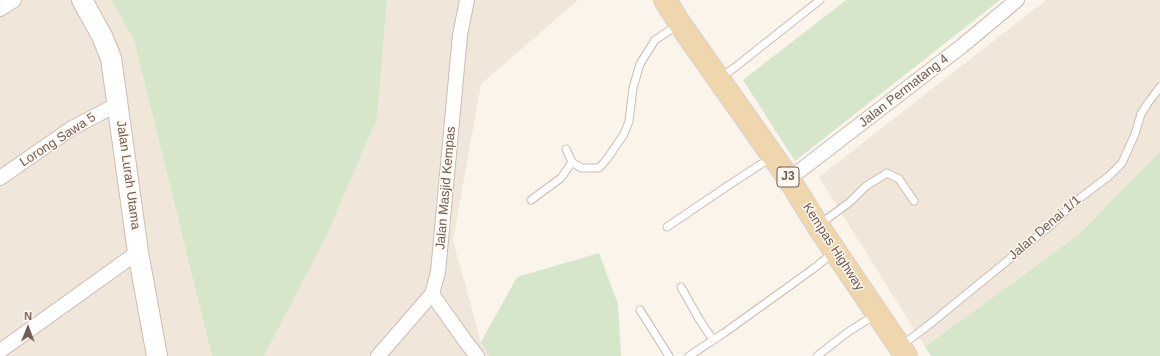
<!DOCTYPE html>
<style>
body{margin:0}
#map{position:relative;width:1160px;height:356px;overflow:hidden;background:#faf4eb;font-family:Arial,sans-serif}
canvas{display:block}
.north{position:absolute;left:8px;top:308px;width:40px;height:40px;-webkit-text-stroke:3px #fdf8f1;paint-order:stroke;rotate:1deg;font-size:11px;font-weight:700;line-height:16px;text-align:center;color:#725c51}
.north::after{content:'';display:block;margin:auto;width:14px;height:18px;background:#725c51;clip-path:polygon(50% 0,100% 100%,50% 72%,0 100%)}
</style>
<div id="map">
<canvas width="1160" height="356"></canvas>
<div class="north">N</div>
</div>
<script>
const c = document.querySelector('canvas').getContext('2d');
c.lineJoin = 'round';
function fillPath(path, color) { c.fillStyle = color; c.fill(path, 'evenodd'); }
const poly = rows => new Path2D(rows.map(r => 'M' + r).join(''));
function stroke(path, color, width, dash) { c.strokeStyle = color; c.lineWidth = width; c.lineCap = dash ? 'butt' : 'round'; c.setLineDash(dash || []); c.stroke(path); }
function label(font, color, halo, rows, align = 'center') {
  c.font = font + ' Arial,sans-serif'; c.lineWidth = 3; c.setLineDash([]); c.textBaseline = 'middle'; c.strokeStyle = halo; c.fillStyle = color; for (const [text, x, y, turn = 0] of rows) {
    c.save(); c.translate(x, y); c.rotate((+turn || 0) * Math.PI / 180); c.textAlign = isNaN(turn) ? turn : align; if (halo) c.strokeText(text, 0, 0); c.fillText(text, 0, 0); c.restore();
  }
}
fillPath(poly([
 [0,0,111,0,134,40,212,356,0,356],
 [387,0,578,0,481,84,453,240,481,342,489,356,264,356,327,235,377,119],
 [1046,0,1160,0,1160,151,1078,235,925,347,819,177]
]), '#f1e6da');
fillPath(poly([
 [111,0,387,0,377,119,327,235,264,356,212,356,134,40],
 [846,0,1000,0,795,161,743,80],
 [1160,151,1160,356,931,356,925,347,1078,235],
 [599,253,618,304,621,356,489,356,481,342,517,277]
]), '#d6e6ca');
const lane = poly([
 [721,77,734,68,820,0],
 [572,162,581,168,599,168,607,159,624,134,629,121,633,88,640,64,655,40,678,25],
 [531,200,561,178,572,162,566,149],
 [820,224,850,202,866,186,887,173,899,179,914,201],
 [667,227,729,185,772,157],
 [681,287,699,319,713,340],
 [640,310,669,356],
 [902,345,925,328,1051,225,1080,198,1109,176,1122,163,1135,134,1141,114,1148,103,1160,87],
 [689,356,724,333,813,269,834,252],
 [817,356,848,332,875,315]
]);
const street = poly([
 [0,9,14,0],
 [0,178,72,128,118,104],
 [789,179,962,46,1017,0],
 [432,294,466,342,477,356],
 [0,351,138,252],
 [378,356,432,294,438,272,460,35,467,0]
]);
const secondary = poly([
 [82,0,102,36,111,58,138,252,157,356]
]);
const primary = poly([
 [665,0,680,24,789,179,818,226,906,356]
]);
stroke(lane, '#cbbcb2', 9);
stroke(street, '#cbbcb2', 16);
stroke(secondary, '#cdbdb0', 22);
stroke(primary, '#d8d1ce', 24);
stroke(lane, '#fff', 7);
stroke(street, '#fff', 14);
stroke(secondary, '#fff', 20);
stroke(primary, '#f0d6ac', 22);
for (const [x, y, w] of [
 [788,177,22]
]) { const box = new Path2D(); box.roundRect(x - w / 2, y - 10, w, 20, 3); c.fillStyle = '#fdf8f1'; c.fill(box); stroke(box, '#725c51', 1); }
label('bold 12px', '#725c51', null, [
 ["J3",788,177]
]);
label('13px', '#725c51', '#fdf8f1', [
 ["Jalan Permatang 4",904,91,-38],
 ["Lorong Sawa 5",58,140,-33],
 ["Jalan Lurah Utama",128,175,82],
 ["Jalan Masjid Kempas",446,188,-85],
 ["Jalan Denai 1/1",1045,228,-41],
 ["Kempas Highway",833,247,57]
]);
</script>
